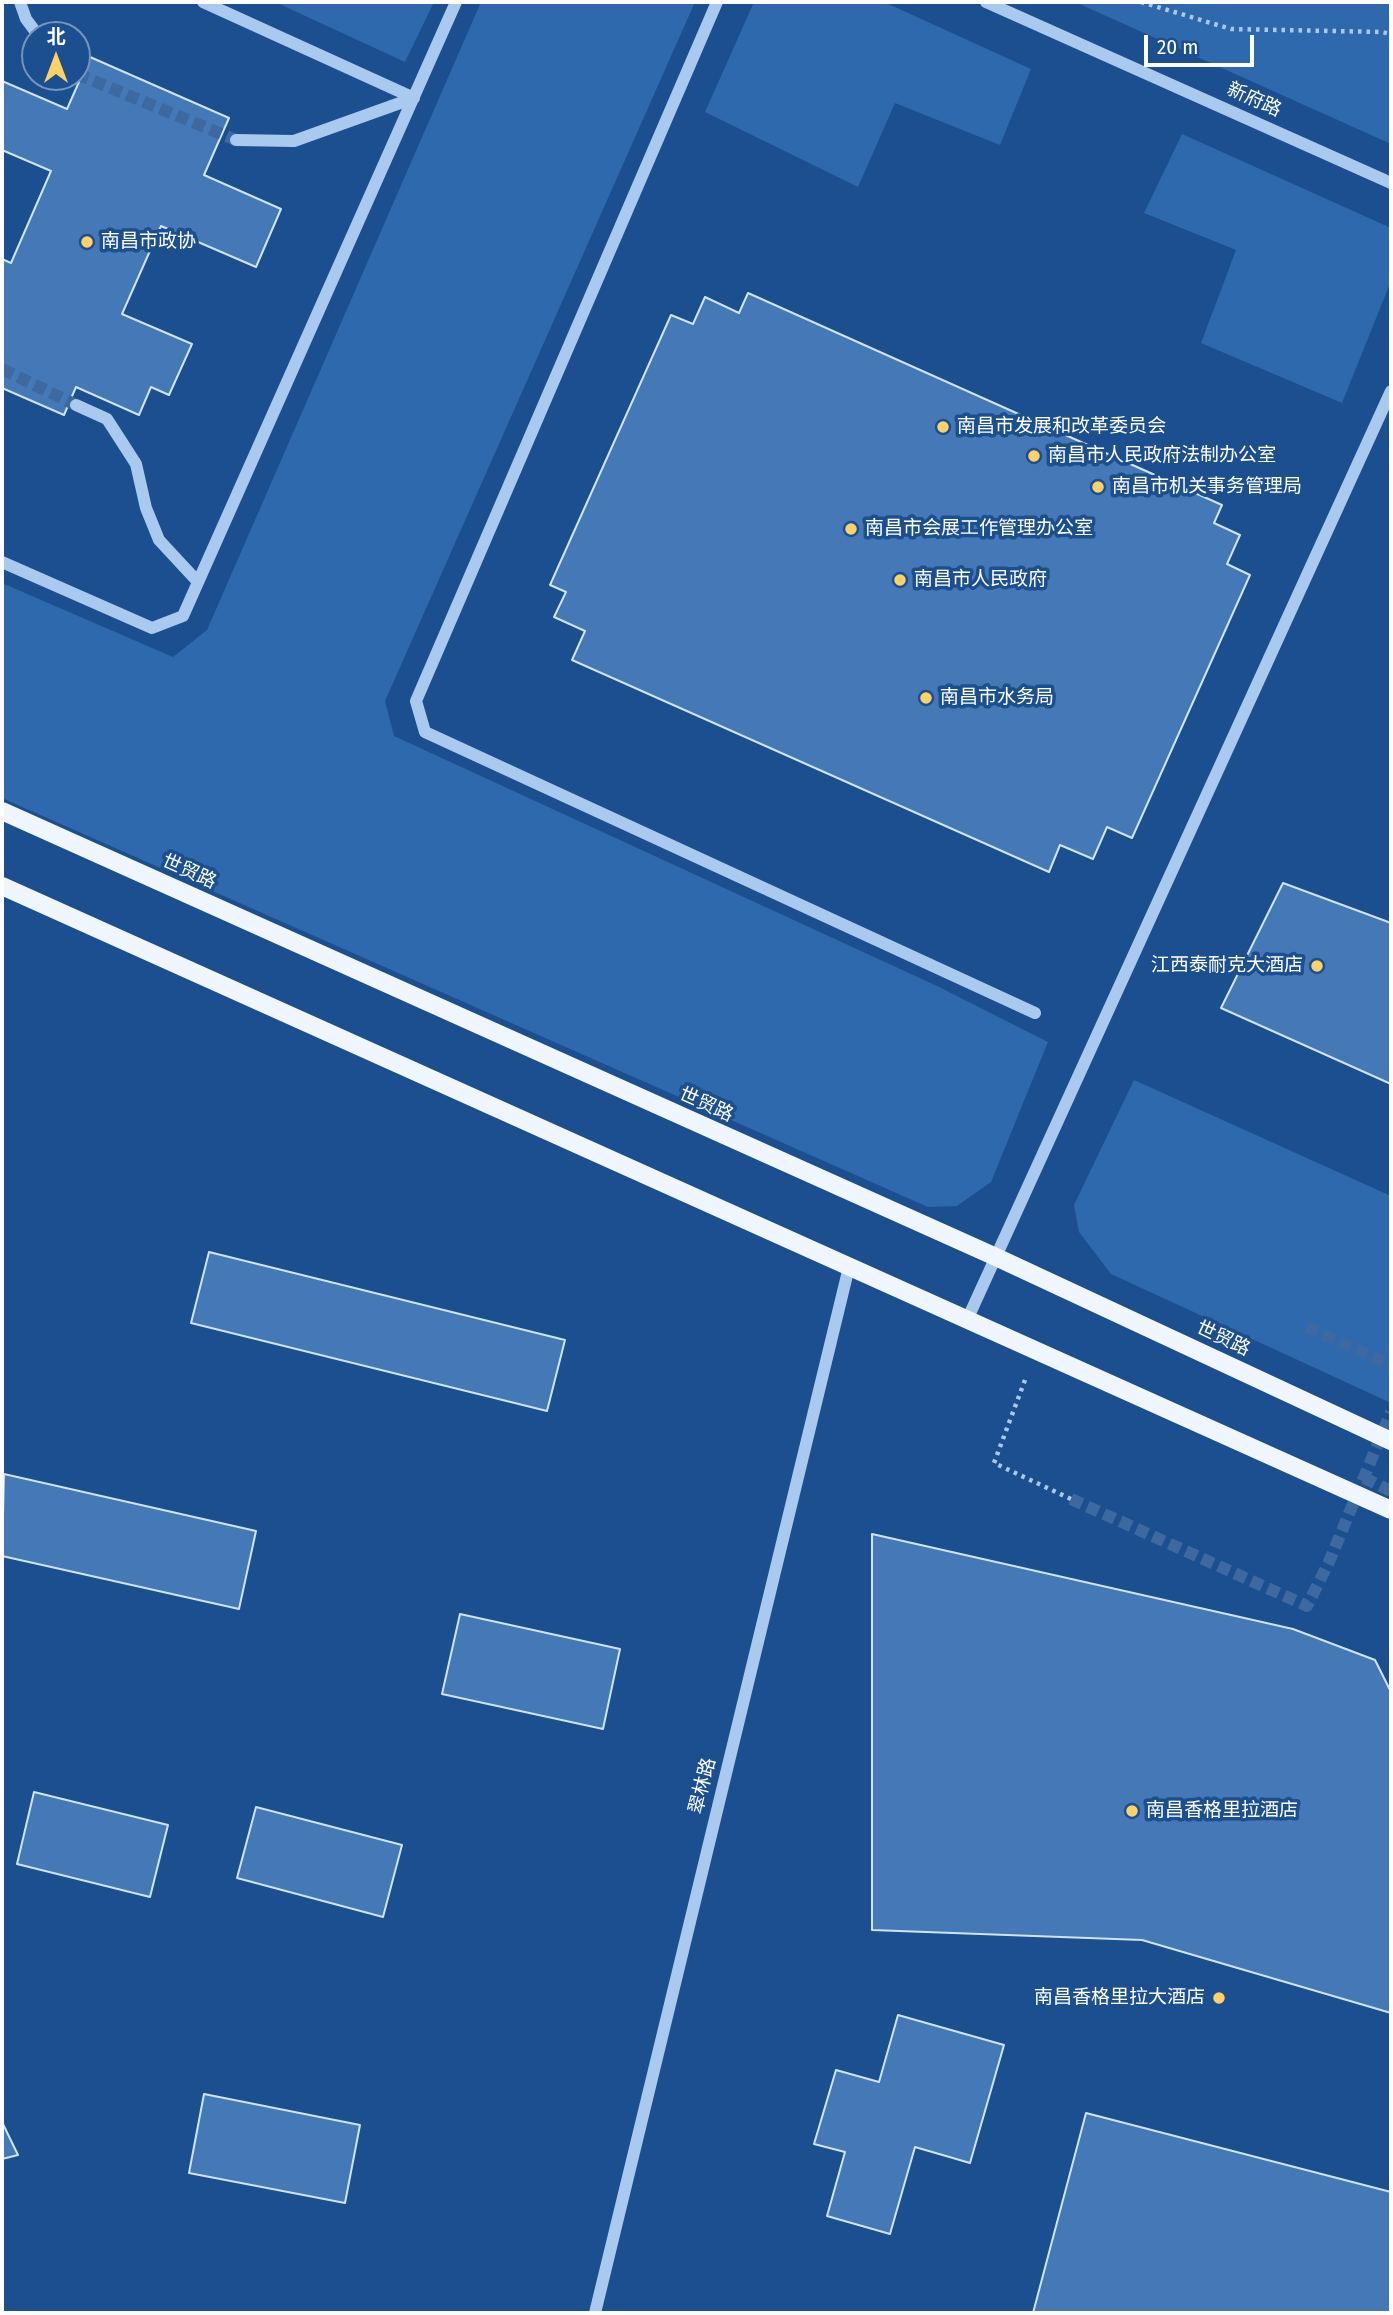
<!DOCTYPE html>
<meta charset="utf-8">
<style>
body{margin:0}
#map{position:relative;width:1393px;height:2315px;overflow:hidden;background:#1b4f8f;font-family:"Fira Sans Condensed","Noto Sans SC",sans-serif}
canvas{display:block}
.frame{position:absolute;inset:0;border:4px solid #fff;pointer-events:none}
.north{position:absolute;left:21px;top:21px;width:70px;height:70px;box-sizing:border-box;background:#1b4f8f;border:2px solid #7695bc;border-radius:50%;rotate:0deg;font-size:19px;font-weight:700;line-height:28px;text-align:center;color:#fff}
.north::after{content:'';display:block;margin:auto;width:24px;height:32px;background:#ffd166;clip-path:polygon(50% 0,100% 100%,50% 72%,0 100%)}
.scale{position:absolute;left:1144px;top:35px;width:110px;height:32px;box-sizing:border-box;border:4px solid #fff;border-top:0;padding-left:9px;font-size:21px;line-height:24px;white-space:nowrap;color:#fff;-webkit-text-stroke:5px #1b4f8f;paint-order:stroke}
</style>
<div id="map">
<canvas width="1393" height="2315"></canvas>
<div class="frame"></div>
<div class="north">北</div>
<div class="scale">20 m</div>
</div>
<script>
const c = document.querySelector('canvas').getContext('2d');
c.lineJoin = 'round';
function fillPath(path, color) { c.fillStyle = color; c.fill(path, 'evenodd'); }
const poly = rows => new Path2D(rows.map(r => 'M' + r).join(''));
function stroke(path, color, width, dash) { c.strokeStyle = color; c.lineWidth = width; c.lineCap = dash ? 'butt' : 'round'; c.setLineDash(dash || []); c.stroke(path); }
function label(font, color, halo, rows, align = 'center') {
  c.font = font + ' "Fira Sans Condensed","Noto Sans SC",sans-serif'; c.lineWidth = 7; c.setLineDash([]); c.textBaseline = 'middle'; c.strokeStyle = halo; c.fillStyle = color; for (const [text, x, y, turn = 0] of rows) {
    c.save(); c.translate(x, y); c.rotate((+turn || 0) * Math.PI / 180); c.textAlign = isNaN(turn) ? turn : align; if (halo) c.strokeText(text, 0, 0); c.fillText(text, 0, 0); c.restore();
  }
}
fillPath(poly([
 [275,2,434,2,405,62],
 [481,2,695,2,385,701,394,736,937,986,1048,1042,991,1182,957,1206,928,1207,2,798,2,583,173,657,207,630],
 [754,2,884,2,1031,69,1000,145,895,103,858,187,705,112],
 [1075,2,1391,2,1391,144],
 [1182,134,1391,228,1391,281,1342,403,1201,343,1236,250,1144,213],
 [1134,1080,1391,1196,1391,1403,1111,1274,1079,1232,1074,1205]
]), '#2e69ad');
const building = poly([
 [90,57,229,118,204,175,281,209,256,267,161,226,122,314,192,344,169,395,151,387,139,415,76,387,64,415,2,388,2,259,11,263,51,171,2,150,2,81,67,109,90,57],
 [748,293,1222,505,1214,523,1240,535,1227,564,1250,575,1132,838,1107,827,1093,859,1060,845,1049,872,572,660,585,631,554,617,566,592,550,585,671,315,693,324,705,297,739,313,748,293],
 [1283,883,1391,923,1391,1084,1221,1008,1283,883],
 [209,1252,565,1340,547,1411,191,1323,209,1252],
 [4,1474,256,1531,239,1609,2,1556,4,1474],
 [872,1534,1293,1629,1375,1660,1391,1692,1391,2013,1142,1940,872,1930,872,1534],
 [460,1614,620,1649,603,1729,442,1694,460,1614],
 [34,1792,168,1825,150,1897,17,1864,34,1792],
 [256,1807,402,1845,383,1917,237,1878,256,1807],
 [898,2015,1004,2045,970,2163,915,2147,890,2234,827,2216,845,2152,814,2144,836,2070,879,2082,898,2015],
 [204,2094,360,2125,345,2203,189,2173,204,2094],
 [1086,2113,1391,2192,1391,2313,1033,2313,1086,2113],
 [2,2122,18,2155,2,2159,2,2122]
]);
fillPath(building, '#4478b7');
stroke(building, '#cfe3fa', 2);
stroke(poly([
 [77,74,236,140],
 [2,369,76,405],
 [1307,1327,1391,1365],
 [1364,1478,1391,1491],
 [1071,1499,1307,1606,1329,1562,1391,1412]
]), '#3d69a0', 12, [12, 6]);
stroke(poly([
 [1141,2,1231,29,1382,32,1391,34],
 [1025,1380,994,1463,1071,1499]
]), '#a9c9ee', 4.5, [3.5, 5]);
stroke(poly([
 [20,2,26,19,38,35],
 [203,2,414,98,294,141,236,140],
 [717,2,416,701,425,732,1035,1013],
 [986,2,1391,183],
 [76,405,107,419,136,464,146,508,159,540,198,582],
 [2,562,152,628,183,616,456,2],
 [967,1320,1391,391],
 [595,2313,849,1267]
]), '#a9c9ee', 12);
stroke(poly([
 [2,811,996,1257,1391,1441],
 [2,886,1391,1510]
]), '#f0f6ff', 18);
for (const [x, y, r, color] of [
 [87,242,7,"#ffd166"],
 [943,427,7,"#ffd166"],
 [1034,456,7,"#ffd166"],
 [1098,487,7,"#ffd166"],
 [851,529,7,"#ffd166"],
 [900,580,7,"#ffd166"],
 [926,698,7,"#ffd166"],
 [1317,966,7,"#ffd166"],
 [1132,1811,7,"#ffd166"],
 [1219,1998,7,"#ffd166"]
]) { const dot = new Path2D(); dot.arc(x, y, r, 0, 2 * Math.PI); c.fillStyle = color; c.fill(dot); stroke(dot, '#1b4f8f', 2.5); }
label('19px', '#fff', '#1b4f8f', [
 ["新府路",1254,100,24],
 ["世贸路",189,872,24],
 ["世贸路",706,1105,24],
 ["世贸路",1223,1339,25],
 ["翠林路",703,1786,-76]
]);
label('19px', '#fff', '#1b4f8f', [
 ["南昌市政协",101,242],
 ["南昌市发展和改革委员会",957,427],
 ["南昌市人民政府法制办公室",1048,456],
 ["南昌市机关事务管理局",1112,487],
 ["南昌市会展工作管理办公室",865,529],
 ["南昌市人民政府",914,580],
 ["南昌市水务局",940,698],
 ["江西泰耐克大酒店",1303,966,"right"],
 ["南昌香格里拉酒店",1146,1811],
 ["南昌香格里拉大酒店",1205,1998,"right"]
], 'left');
</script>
